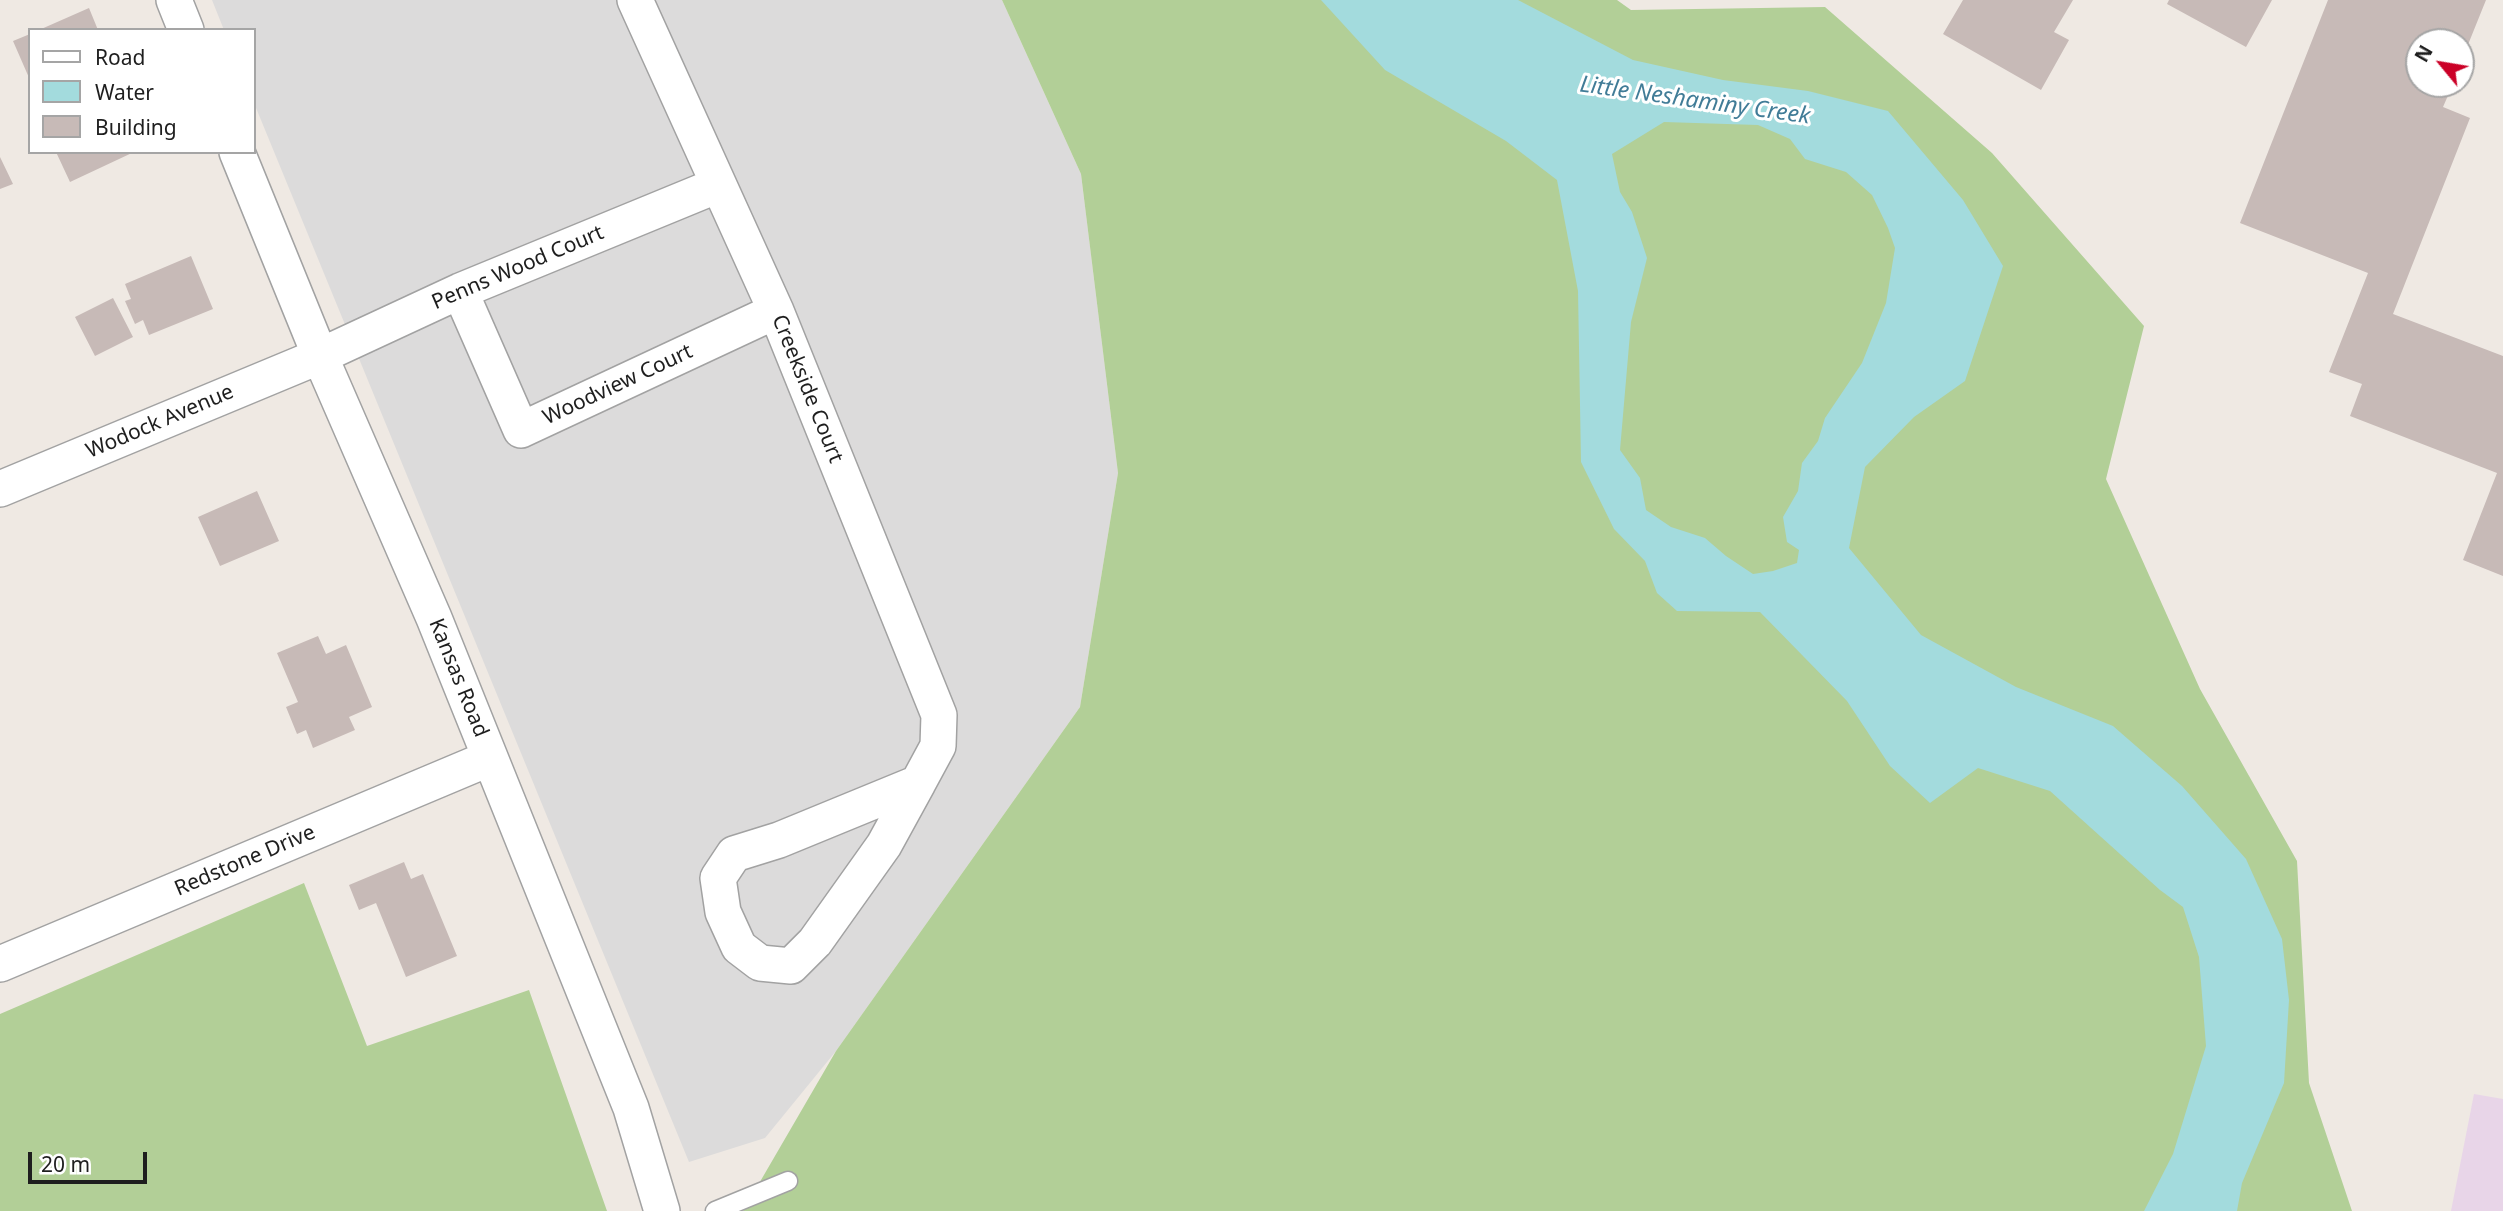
<!DOCTYPE html>
<style>
body{margin:0}
#map{position:relative;width:2503px;height:1211px;overflow:hidden;background:#efe9e3;font-family:"Noto Sans",sans-serif}
canvas{display:block}
.legend{position:absolute;left:28px;top:28px;width:228px;height:126px;box-sizing:border-box;background:#fff;border:2px solid #a5a5a5;margin:0;padding:9px 12px;list-style:none;font-size:21px;color:#1e1e1e}
.legend li{display:flex;align-items:center;gap:14px;height:35px}
.legend b{width:35px;border:2px solid #a5a5a5}
.north{position:absolute;left:2405px;top:28px;width:70px;height:70px;box-sizing:border-box;background:#fff;border:2px solid #a5a5a5;border-radius:50%;rotate:300deg;font-size:19px;font-weight:700;line-height:28px;text-align:center;color:#1e1e1e}
.north::after{content:'';display:block;margin:auto;width:24px;height:32px;background:#cb0027;clip-path:polygon(50% 0,100% 100%,50% 72%,0 100%)}
.scale{position:absolute;left:28px;top:1152px;width:119px;height:32px;box-sizing:border-box;border:4px solid #1e1e1e;border-top:0;padding-left:9px;font-size:21px;line-height:24px;white-space:nowrap;color:#1e1e1e;-webkit-text-stroke:5px #fff;paint-order:stroke}
</style>
<div id="map">
<canvas width="2503" height="1211"></canvas>
<ul class="legend">
<li><b style="height:9px;background:#fff"></b>Road</li>
<li><b style="height:19px;background:#a3dbdd"></b>Water</li>
<li><b style="height:19px;background:#c7bab7"></b>Building</li>
</ul>
<div class="north">N</div>
<div class="scale">20 m</div>
</div>
<script>
const c = document.querySelector('canvas').getContext('2d');
c.lineJoin = 'round';
function fillPath(path, color) { c.fillStyle = color; c.fill(path, 'evenodd'); }
const poly = rows => new Path2D(rows.map(r => 'M' + r).join(''));
function stroke(path, color, width, dash) { c.strokeStyle = color; c.lineWidth = width; c.lineCap = dash ? 'butt' : 'round'; c.setLineDash(dash || []); c.stroke(path); }
function label(font, color, halo, rows, align = 'center') {
  c.font = font + ' "Noto Sans",sans-serif'; c.lineWidth = 6; c.setLineDash([]); c.textBaseline = 'middle'; c.strokeStyle = halo; c.fillStyle = color; for (const [text, x, y, turn = 0] of rows) {
    c.save(); c.translate(x, y); c.rotate((+turn || 0) * Math.PI / 180); c.textAlign = isNaN(turn) ? turn : align; if (halo) c.strokeText(text, 0, 0); c.fillText(text, 0, 0); c.restore();
  }
}
fillPath(poly([
 [212,0,1002,0,1081,174,1118,473,1080,707,836,1051,765,1138,689,1162,254,103,254,30,224,30]
]), '#dcdbdb');
fillPath(poly([
 [2474,1094,2503,1099,2503,1211,2451,1211]
]), '#e8d5e8');
fillPath(poly([
 [1002,0,1617,0,1631,10,1825,7,1992,153,2144,326,2106,479,2200,689,2297,861,2309,1083,2352,1211,743,1211,836,1051,1080,707,1118,473,1081,174],
 [304,883,367,1046,529,990,607,1211,0,1211,0,1014]
]), '#b2cf97');
fillPath(poly([
 [1321,0,1518,0,1633,60,1723,80,1808,91,1888,111,1963,200,2003,266,1965,381,1914,417,1865,467,1849,548,1921,635,2016,687,2113,726,2182,786,2246,859,2282,939,2289,1000,2284,1083,2242,1183,2237,1211,2144,1211,2173,1154,2206,1046,2199,957,2183,907,2160,890,2050,791,1978,768,1930,803,1890,766,1847,701,1760,612,1677,611,1657,593,1645,561,1614,529,1581,462,1578,291,1557,180,1506,141,1385,70],
 [1664,122,1758,125,1790,139,1805,159,1846,172,1872,195,1888,228,1895,248,1886,303,1862,363,1825,418,1818,441,1802,463,1798,491,1783,517,1787,542,1799,550,1797,563,1773,571,1753,574,1726,556,1705,538,1671,527,1646,510,1640,478,1620,450,1631,322,1647,258,1632,212,1620,192,1612,154]
]), '#a3dbdd');
fillPath(poly([
 [1963,0,2073,0,2054,32,2069,40,2041,90,1943,34],
 [2169,0,2272,0,2246,47,2167,4],
 [2328,0,2486,0,2461,62,2461,42,2419,42,2419,84,2453,84,2443,107,2470,118,2393,314,2503,356,2503,576,2463,560,2497,473,2350,416,2362,384,2329,372,2368,273,2240,223],
 [89,8,98,30,39,30],
 [30,34,30,80,13,41],
 [56,152,134,152,70,182],
 [0,157,13,184,0,189],
 [191,256,213,309,149,335,143,320,135,324,125,301,131,299,125,284],
 [113,298,133,337,95,356,75,317],
 [257,491,279,541,220,566,198,517],
 [318,636,326,654,346,645,372,707,349,717,355,730,313,748,306,730,297,734,286,707,298,702,277,653],
 [404,862,411,879,423,874,457,956,406,977,376,903,359,910,349,885]
]), '#c7bab7');
const lane = poly([
 [715,1211,788,1181]
]);
const street = poly([
 [174,0,186,30],
 [635,0,776,311,939,715,938,746,918,783],
 [237,152,320,356,434,618,631,1108,662,1211],
 [460,291,521,430,776,311],
 [0,489,320,356,460,291,718,185],
 [918,783,884,845,815,942,791,966,760,963,739,947,723,912,718,878,734,854,779,840,918,783],
 [0,964,490,758]
]);
stroke(lane, '#a2a2a2', 21);
stroke(street, '#a2a2a2', 38);
stroke(lane, '#fff', 18);
stroke(street, '#fff', 35);
label('21px', '#1e1e1e', '#fff', [
 ["Penns Wood Court",518,268,-23],
 ["Woodview Court",618,385,-25],
 ["Creekside Court",807,389,68],
 ["Wodock Avenue",160,422,-23],
 ["Kansas Road",458,678,68],
 ["Redstone Drive",245,861,-23]
]);
label('italic 23px', '#417c97', '#fff', [
 ["Little Neshaminy Creek",1695,101,8]
]);
</script>
